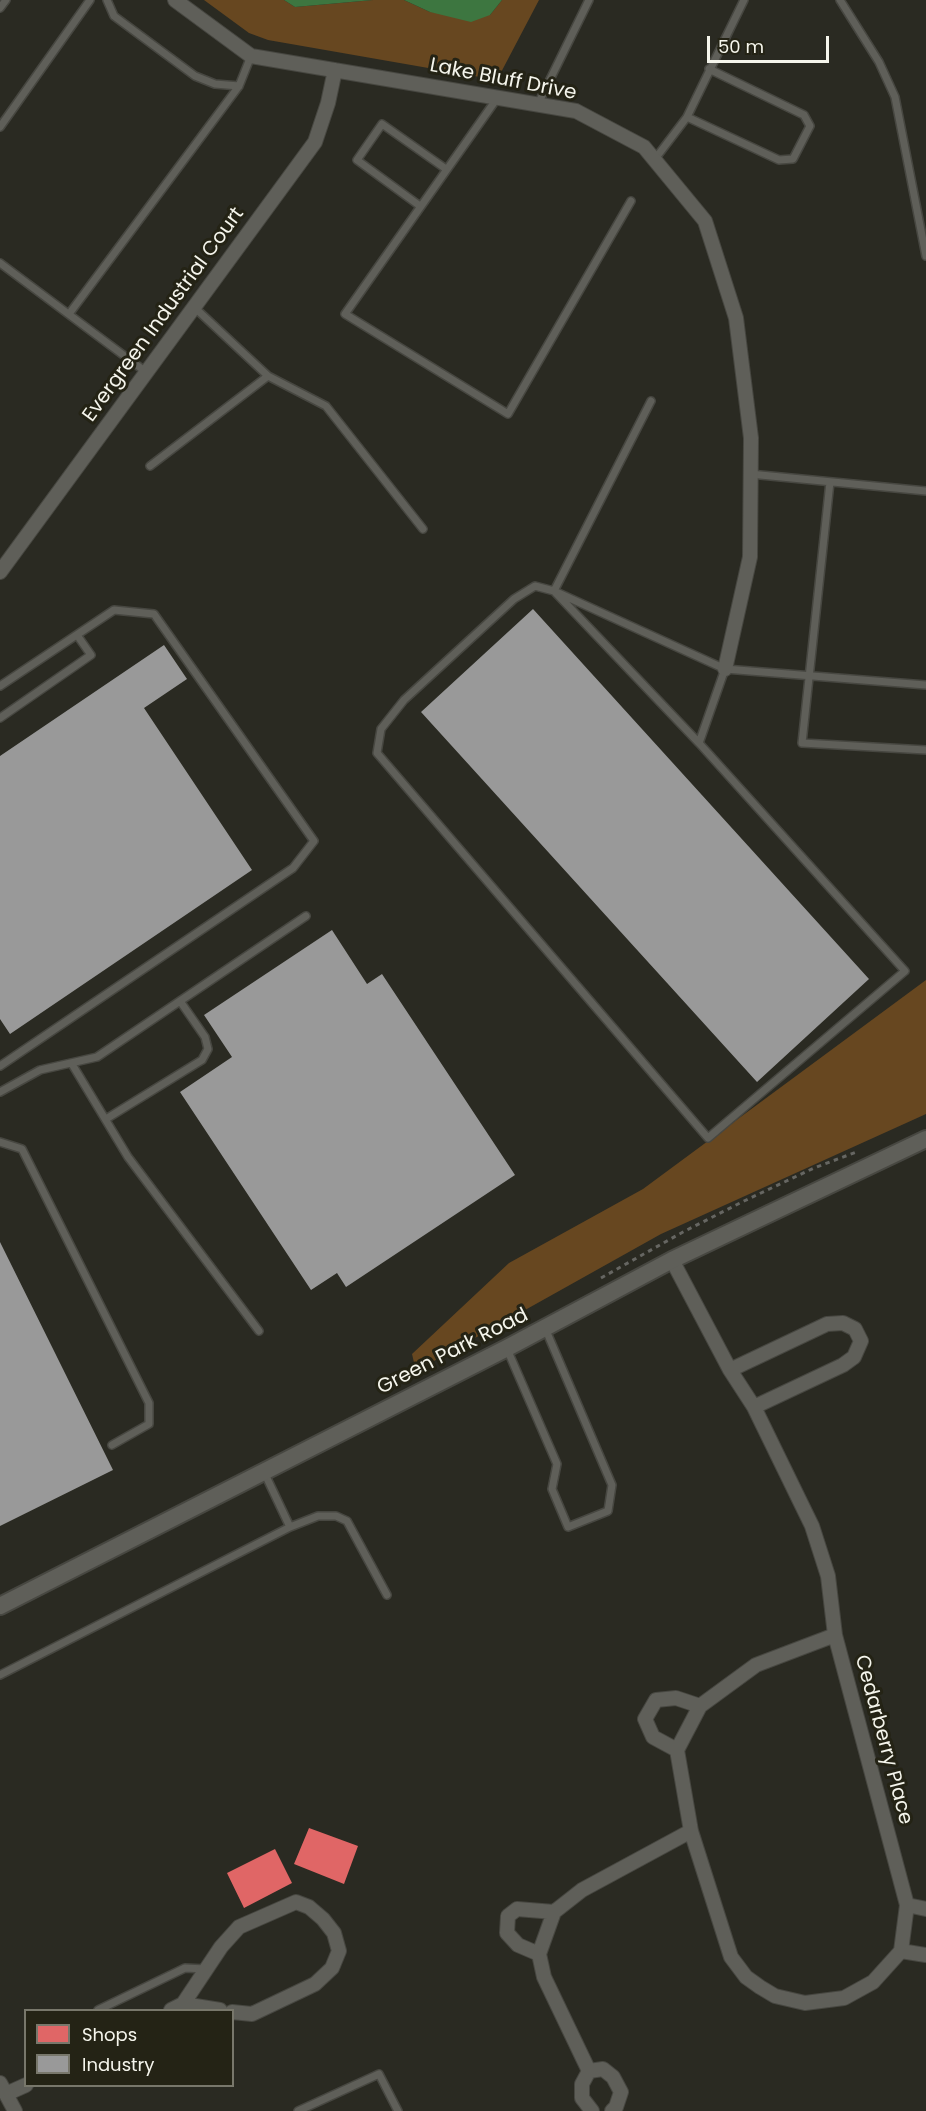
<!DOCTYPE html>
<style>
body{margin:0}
#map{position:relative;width:926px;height:2111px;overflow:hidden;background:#2a2a22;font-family:Poppins,sans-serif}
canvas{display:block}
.legend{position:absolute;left:24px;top:2009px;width:210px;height:78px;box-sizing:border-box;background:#242315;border:2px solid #78776b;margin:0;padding:8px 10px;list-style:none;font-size:18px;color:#f5f5ec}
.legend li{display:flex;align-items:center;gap:12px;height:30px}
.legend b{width:30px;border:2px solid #78776b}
.scale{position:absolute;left:707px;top:36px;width:122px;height:27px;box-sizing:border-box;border:3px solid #f5f5ec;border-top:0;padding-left:8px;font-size:18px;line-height:21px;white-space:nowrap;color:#f5f5ec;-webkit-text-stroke:4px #242315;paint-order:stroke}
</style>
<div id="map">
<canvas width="926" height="2111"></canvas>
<ul class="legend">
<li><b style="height:16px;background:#e06666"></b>Shops</li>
<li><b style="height:16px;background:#999"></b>Industry</li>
</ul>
<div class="scale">50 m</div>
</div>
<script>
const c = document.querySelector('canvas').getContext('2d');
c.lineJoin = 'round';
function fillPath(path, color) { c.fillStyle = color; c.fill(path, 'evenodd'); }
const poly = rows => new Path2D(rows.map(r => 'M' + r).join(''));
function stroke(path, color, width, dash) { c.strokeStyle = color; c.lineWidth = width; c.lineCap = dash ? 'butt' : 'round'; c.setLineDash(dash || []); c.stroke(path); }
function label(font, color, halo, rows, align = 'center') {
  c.font = font + ' Poppins,sans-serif'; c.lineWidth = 6; c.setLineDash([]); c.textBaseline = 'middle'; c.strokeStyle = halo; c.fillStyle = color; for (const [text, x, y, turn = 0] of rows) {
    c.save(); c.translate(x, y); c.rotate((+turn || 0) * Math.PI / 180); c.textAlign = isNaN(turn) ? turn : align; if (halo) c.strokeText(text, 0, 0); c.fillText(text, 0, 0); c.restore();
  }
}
fillPath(poly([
 [204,0,284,0,295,7,373,0,404,0,430,12,490,15,502,0,539,0,497,80,268,40,249,33],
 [926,980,926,1114,661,1234,416,1371,412,1354,509,1263,643,1189]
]), '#674720');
fillPath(poly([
 [284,0,373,0,295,7],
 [404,0,502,0,490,15,471,22,430,12]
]), '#3d7640');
fillPath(poly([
 [309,1828,358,1846,344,1884,294,1864],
 [275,1849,292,1883,244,1908,227,1873]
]), '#e06666');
fillPath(poly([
 [533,609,869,979,757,1082,421,712],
 [164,645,187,679,144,708,252,870,10,1034,0,1019,0,756],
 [332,930,367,984,382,974,515,1175,346,1287,337,1273,311,1290,180,1092,232,1057,204,1015],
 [0,1242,113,1470,0,1526]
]), '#999');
const service = poly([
 [107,0,114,16,195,76,215,84,239,86],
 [840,0,879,62,895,97,926,256],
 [0,8,6,0],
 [498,97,345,314,508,414,631,201],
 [538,104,589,0],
 [687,117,779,160,793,159,810,126,804,115,709,69],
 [0,127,90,0],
 [655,159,687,117,744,0],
 [420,206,357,160,382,124,446,169],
 [0,263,146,372],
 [194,307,268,376,326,406,423,529],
 [69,314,239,86,251,56],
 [651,401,554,591,699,743],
 [150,466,268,376],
 [750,474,926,491],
 [830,482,802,743,926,750],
 [725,669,699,743,905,971,708,1138,377,753,381,729,404,700,514,599,535,586,554,591,725,669,926,685],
 [0,686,114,610,154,614,314,841,293,868,0,1066],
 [0,718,91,655,77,635],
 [72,1064,128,1157,259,1331],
 [0,1092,40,1070,97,1057,306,916],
 [106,1119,202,1060,208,1049,205,1037,180,1001],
 [0,1142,22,1149,149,1403,149,1424,112,1445],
 [507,1349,557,1464,552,1489,568,1527,608,1511,612,1485,545,1328],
 [264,1472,290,1527],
 [0,1675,290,1527,318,1516,336,1516,347,1521,387,1595],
 [98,2010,185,1968,206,1969],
 [298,2111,379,2074,398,2111]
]);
const minor = poly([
 [175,0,251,56,576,111,644,147,705,221,736,318,751,438,750,557,725,669],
 [0,572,315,142,328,103,335,70],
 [672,1260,730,1370,754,1407,812,1526,828,1576,835,1635,756,1665,700,1706,677,1750,691,1831,731,1957,746,1977,760,1987,775,1996,805,2003,844,1998,873,1982,901,1951,907,1905,835,1635],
 [730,1370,827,1324,843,1323,855,1329,861,1341,854,1357,843,1365,754,1407],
 [677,1750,653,1737,645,1719,656,1700,676,1698,700,1706],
 [907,1905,926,1909],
 [901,1951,926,1955],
 [539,1954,518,1945,507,1933,508,1916,517,1909,554,1912],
 [183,2004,220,2010],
 [171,2010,183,2004,221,1947,239,1927,296,1902,309,1907,323,1919,334,1933,339,1951,332,1968,315,1984,252,2014,232,2012],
 [589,2071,544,1977,539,1954,554,1912,582,1890,691,1831],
 [0,2083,15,2111],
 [6,2094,26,2085],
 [592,2111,582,2098,582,2084,589,2071,603,2069,613,2077,621,2092,616,2107,612,2111]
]);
const tertiary = poly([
 [0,1606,507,1348,672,1260,926,1139]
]);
stroke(service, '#474741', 10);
stroke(minor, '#474741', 16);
stroke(tertiary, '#474741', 20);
stroke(poly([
 [601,1278,683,1232,744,1201,814,1168,859,1151]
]), '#666662', 3, [4.5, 4.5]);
stroke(service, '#5f5f59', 7);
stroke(minor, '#5f5f59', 14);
stroke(tertiary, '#5f5f59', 16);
label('20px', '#f5f5ec', '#242315', [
 ["Lake Bluff Drive",503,80,11],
 ["Evergreen Industrial Court",164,315,-54],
 ["Green Park Road",453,1352,-27],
 ["Cedarberry Place",883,1740,75]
]);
</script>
